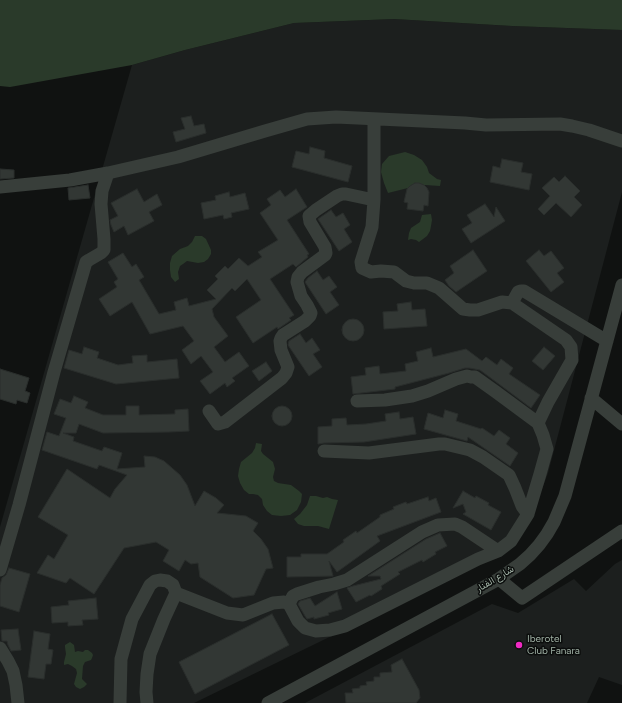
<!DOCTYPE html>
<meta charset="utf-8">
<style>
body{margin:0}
canvas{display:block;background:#101211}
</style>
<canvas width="622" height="703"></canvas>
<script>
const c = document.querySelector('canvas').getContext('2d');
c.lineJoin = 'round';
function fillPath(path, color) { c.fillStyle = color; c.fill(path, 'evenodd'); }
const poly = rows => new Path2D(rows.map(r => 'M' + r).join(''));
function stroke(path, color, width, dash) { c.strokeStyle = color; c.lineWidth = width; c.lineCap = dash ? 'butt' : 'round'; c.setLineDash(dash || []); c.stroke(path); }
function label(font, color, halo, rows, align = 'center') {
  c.font = font + ' Figtree,Vazirmatn,sans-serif'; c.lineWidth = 3; c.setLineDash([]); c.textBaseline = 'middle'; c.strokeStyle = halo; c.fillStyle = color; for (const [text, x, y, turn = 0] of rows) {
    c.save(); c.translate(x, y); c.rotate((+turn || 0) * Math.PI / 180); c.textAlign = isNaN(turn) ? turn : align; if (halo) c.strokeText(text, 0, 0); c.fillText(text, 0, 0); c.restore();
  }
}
fillPath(poly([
 [394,19,512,26,622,30,622,192,548,473,536,505,515,543,475,566,194,703,0,703,0,527,132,65,185,50,294,23],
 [622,560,622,685,599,677,587,703,305,703,492,604,518,613,574,579,586,591,615,564]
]), '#1c1f1e');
fillPath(poly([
 [0,0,622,0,622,30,512,26,394,19,294,23,185,50,132,65,10,87,0,86],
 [405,152,414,155,422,160,427,167,429,173,437,179,441,180,440,186,425,185,412,187,388,193,384,183,381,172,382,164,389,156],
 [431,214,432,220,431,226,430,231,427,236,419,242,416,240,411,239,408,240,409,233,411,228,420,222,422,215],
 [195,236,202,236,206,239,211,250,211,254,208,259,204,262,198,263,187,261,183,264,180,266,178,272,179,279,175,282,171,277,170,270,170,263,172,256,180,249,188,246,192,242],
 [256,443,262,444,261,451,263,454,273,462,275,469,273,477,274,481,278,483,291,485,299,491,302,494,301,502,297,510,290,515,281,516,272,515,267,511,263,505,262,499,258,495,253,494,249,494,244,490,240,483,238,476,239,469,241,462,252,453,255,448],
 [310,496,316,496,323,498,327,497,332,499,338,500,329,529,318,526,304,526,298,524,294,519,300,514,307,505],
 [70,642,74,645,75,652,78,651,83,652,85,650,88,650,92,653,93,655,92,658,91,660,85,662,83,666,82,679,87,684,84,687,80,689,76,687,74,684,77,673,76,669,72,666,68,664,64,665,64,662,66,654,65,647,65,645]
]), '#2a3a2a');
const building = poly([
 [191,116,194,126,204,124,206,133,176,142,173,132,185,129,181,118,191,116],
 [310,147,325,151,324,158,352,166,348,182,292,167,296,151,309,154,310,147],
 [502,159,523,163,521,172,532,174,529,190,490,182,493,166,500,168,502,159],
 [0,169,14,170,14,178,0,179,0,169],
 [565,176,580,191,574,197,582,205,571,217,556,203,544,215,538,209,550,196,542,188,554,177,559,182,565,176],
 [415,183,419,183,424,185,427,188,429,192,428,206,424,205,423,211,407,209,408,203,404,202,407,189,410,186,415,183],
 [88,185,90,198,69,200,68,188,88,185],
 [137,189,144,202,157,194,162,205,149,212,154,221,128,235,124,226,114,232,111,225,110,220,118,216,111,203,137,189],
 [296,189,307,207,287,220,309,254,307,255,308,257,296,267,293,264,270,279,294,315,289,318,291,320,278,329,277,327,253,343,236,317,261,300,247,279,235,291,232,288,212,309,214,317,228,336,214,347,225,362,239,352,249,366,232,378,235,381,227,387,225,383,210,394,200,381,213,372,201,356,191,364,182,350,194,341,183,326,150,334,132,302,110,316,99,299,117,287,114,282,118,279,108,262,123,253,132,267,136,264,144,277,139,280,159,314,176,310,174,302,187,298,189,306,216,299,207,290,218,279,215,276,225,266,228,269,239,258,248,266,262,257,258,252,278,240,260,213,271,205,267,199,280,190,285,197,296,189],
 [229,192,230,197,245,193,249,209,231,213,232,217,224,219,223,215,204,219,201,203,216,200,215,196,229,192],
 [485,204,494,217,496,207,505,221,471,243,462,229,472,223,467,215,485,204],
 [331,210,336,217,343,213,350,225,344,229,352,242,339,251,318,219,331,210],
 [473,250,487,271,456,292,449,286,445,280,454,273,450,266,473,250],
 [539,250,544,256,551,251,564,268,557,273,564,282,551,292,526,261,539,250],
 [317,271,323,280,329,276,337,287,330,292,339,305,326,314,305,282,308,278,317,271],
 [411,302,412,310,425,309,427,326,384,329,383,312,398,311,397,304,411,302],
 '342 330a11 11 0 1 1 22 0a11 11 0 1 1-22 0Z',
 [300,334,306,343,312,338,320,350,313,354,322,367,309,376,288,345,289,341,300,334],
 [84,347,99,352,97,358,118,365,133,363,132,356,147,355,147,362,177,359,179,378,116,384,64,368,69,350,82,354,84,347],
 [544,347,555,356,543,370,532,361,544,347],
 [431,348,433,357,466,349,482,361,486,357,497,365,501,359,513,368,509,374,540,395,531,408,480,370,469,368,465,368,449,373,395,387,395,389,353,394,351,377,366,375,365,368,379,366,380,374,406,371,405,364,418,361,416,352,431,348],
 [266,362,272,371,259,381,252,371,266,362],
 [0,369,29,378,25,391,30,393,27,403,17,400,16,404,0,399,0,369],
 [74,396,88,402,85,408,103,415,126,415,126,406,139,406,139,415,175,414,175,410,188,409,189,431,169,432,103,433,79,424,76,433,63,433,74,437,73,441,102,451,104,447,122,453,117,469,145,467,144,456,155,457,164,461,180,475,187,485,195,506,204,491,216,498,224,505,217,513,246,516,258,523,253,531,261,539,268,549,273,568,266,569,254,595,233,598,200,577,198,563,191,564,185,560,179,571,163,561,169,550,156,542,124,548,94,594,70,578,66,583,37,573,48,555,54,559,68,535,38,517,67,469,110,498,115,489,127,475,99,465,97,469,42,450,47,432,59,436,66,418,54,414,60,399,71,403,74,396],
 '272 416a10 10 0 1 1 20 0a10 10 0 1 1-20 0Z',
 [445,410,458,414,456,421,481,429,482,428,494,436,499,430,510,438,506,444,518,453,510,466,468,437,467,441,424,429,428,413,443,418,445,410],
 [399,412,400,419,413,417,416,434,364,442,324,443,318,444,318,427,332,426,332,419,346,418,347,425,366,424,386,421,385,414,399,412],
 [463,491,475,498,476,496,489,503,488,505,501,512,491,530,463,514,466,512,463,504,453,508,463,491],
 [428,497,429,501,436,498,441,512,377,536,380,541,337,572,329,561,333,576,287,577,287,557,301,557,301,554,327,554,344,542,343,540,356,531,357,533,380,517,380,515,394,509,393,507,406,502,407,504,428,497],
 [440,533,447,546,435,552,436,554,423,562,422,560,398,572,400,574,381,586,382,589,371,596,370,595,356,602,347,588,353,586,381,579,380,576,368,576,426,539,440,533],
 [9,568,30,574,19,612,0,606,0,585,2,578,6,575,9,568],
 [337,592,342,609,328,613,329,615,314,619,314,617,307,619,305,616,298,604,300,601,310,598,315,606,337,592],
 [96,598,98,619,82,620,83,625,68,626,68,622,52,623,51,607,69,605,68,601,96,598],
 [272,614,289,645,195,694,179,662,272,614],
 [18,629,21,650,11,651,8,645,7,641,2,641,1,630,18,629],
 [34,631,50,634,48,649,53,650,51,664,46,664,44,679,28,677,34,631],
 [402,659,419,690,420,698,416,703,346,703,345,693,353,693,352,689,360,688,360,686,367,685,366,682,374,681,374,677,380,677,380,673,392,672,391,665,402,659]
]);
fillPath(building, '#323734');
stroke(building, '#2a2e2c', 1);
stroke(poly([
 [374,119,374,200,372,227,361,262,362,268,371,272,381,271,394,272,406,281,414,283,427,283,439,288,463,309,470,310,478,310,502,302,512,303,566,340,571,347,572,360,548,402,538,423,543,435,547,449,540,474,528,514],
 [0,187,70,180,108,173],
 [512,303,518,292,521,291,524,291,607,341],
 [591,398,622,424],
 [357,401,385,400,412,396,428,391,456,379,467,376,471,377,475,377,496,392,538,423],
 [209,411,218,424,225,422,282,378,286,373,288,367,281,350,280,341,281,338,283,335,305,321,310,316,311,313,307,305,301,296,297,282,298,277,302,272,325,255,326,253,325,247,310,222,309,216,316,210,337,196,342,194,346,194,374,200],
 [0,570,19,505,54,372,84,269,86,262,89,260,101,253,104,250,104,239,101,204,102,191,108,173,178,157,265,131,307,119,336,117,465,123,486,125,560,124,572,126,589,130,622,141],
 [499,579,522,598,622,531],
 [176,593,227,613,243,615,273,603,284,602,289,604,298,621,305,628,316,631,330,630,345,626,478,559,498,551,511,541,528,514,522,506,515,488,509,475,483,457,470,450,445,444,439,444,369,453,324,451],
 [289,604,293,596,297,594,319,587,334,584,347,580,422,532,438,525,455,524,462,527,498,551],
 [0,648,8,661,13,671,16,685,18,703],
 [120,703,121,659,132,619,150,585,155,581,160,580,167,581,173,585,176,593,164,619,150,654,147,674,146,692,147,703],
 [268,703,497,580,520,564,530,555,539,545,547,534,554,522,565,496,622,285]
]), '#383e3a', 13);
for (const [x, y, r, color] of [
 [519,645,4,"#f02ac3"]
]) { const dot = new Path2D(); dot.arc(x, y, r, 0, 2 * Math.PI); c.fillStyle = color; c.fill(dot); stroke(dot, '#0b0d0c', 1.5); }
label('10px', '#a1b2a6', '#0b0d0c', [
 ["شارع الفنار",495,579,-31]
]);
label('10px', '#a1b2a6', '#0b0d0c', [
 ["Iberotel",527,639],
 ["Club Fanara",527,651]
], 'left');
</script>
